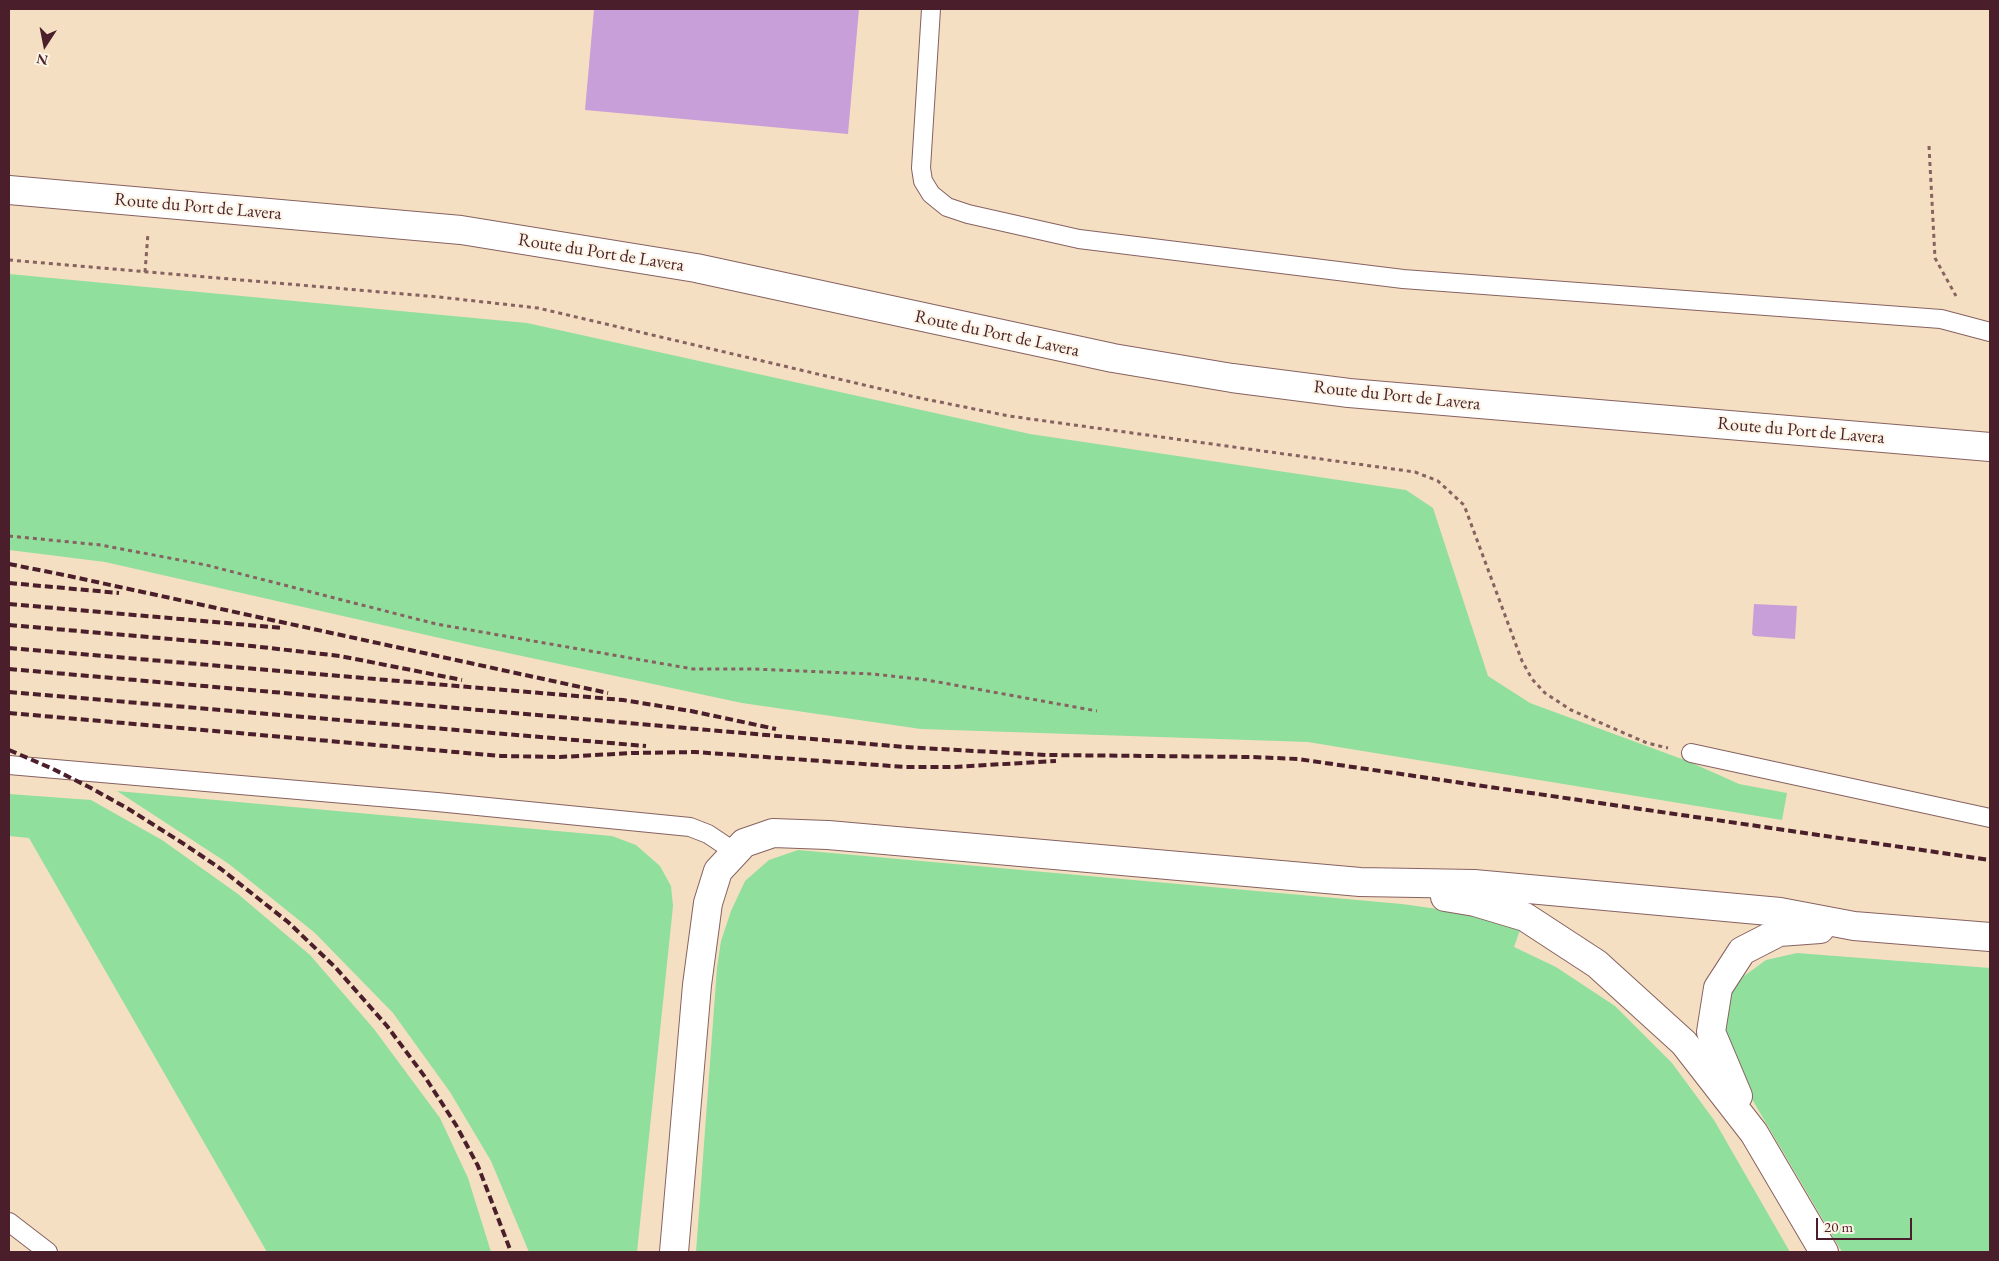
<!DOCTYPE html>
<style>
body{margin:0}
#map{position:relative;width:1999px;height:1261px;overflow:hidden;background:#f5dfc2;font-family:"EB Garamond",serif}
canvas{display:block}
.frame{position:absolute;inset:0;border:10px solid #4a1f2b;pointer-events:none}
.north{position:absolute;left:20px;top:20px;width:50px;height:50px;-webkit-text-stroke:4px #fcf5e5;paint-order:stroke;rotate:191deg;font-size:14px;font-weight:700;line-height:20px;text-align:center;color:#4a1f2b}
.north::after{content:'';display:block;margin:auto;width:18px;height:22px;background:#4a1f2b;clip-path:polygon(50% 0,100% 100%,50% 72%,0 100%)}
.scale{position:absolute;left:1816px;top:1218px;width:96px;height:22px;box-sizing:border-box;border:2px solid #4a1f2b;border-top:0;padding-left:6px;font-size:15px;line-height:18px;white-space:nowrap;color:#4a1f2b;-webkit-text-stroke:4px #fcf5e5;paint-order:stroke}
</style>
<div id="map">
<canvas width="1999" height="1261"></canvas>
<div class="frame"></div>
<div class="north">N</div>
<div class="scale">20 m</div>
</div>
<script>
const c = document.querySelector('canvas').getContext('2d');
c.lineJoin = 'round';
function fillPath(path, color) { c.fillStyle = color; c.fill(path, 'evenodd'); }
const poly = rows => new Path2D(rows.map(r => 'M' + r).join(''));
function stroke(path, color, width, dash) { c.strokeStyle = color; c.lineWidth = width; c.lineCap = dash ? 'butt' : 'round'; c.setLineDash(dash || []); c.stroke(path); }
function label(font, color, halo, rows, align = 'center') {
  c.font = font + ' "EB Garamond",serif'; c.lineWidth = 4; c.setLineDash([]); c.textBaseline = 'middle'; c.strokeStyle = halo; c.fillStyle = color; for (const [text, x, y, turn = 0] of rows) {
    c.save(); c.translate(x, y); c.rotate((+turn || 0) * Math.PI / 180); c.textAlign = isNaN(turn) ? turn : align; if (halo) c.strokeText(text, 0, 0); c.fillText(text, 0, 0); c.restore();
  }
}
fillPath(poly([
 [9,274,527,323,1030,434,1406,490,1433,508,1488,676,1530,703,1690,762,1739,784,1787,793,1782,820,1308,742,921,729,742,703,475,646,105,562,9,550],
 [117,791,612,836,636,845,660,866,671,886,673,906,637,1252,529,1252,491,1161,450,1092,393,1013,315,933,229,864],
 [9,794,91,800,162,840,238,894,310,955,374,1029,440,1118,468,1178,491,1252,267,1252,29,838,9,836],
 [798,850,1402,904,1473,914,1520,930,1514,947,1556,967,1615,1006,1672,1063,1714,1120,1790,1252,696,1252,717,968,721,941,731,911,745,881,769,860],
 [1797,953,1990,968,1990,1252,1842,1252,1726,1055,1722,1025,1728,997,1744,976,1766,960]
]), '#90df9d');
fillPath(poly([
 [594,9,859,9,848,134,585,110],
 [1754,604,1797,606,1795,639,1754,636,1752,634]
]), '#c89fd9');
const service = poly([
 [931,9,921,168,923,181,931,194,947,207,968,214,1079,239,1403,279,1941,319,1990,332],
 [1691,753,1990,818],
 [9,765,437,802,690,827,708,834,735,852],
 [9,1222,48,1252]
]);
const minor = poly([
 [1445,897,1475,902,1525,917,1597,964,1684,1043,1754,1133,1824,1252],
 [1738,1096,1711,1032,1718,988,1742,951,1779,932,1820,929],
 [674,1252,697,985,708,903,718,871,744,843,773,833,828,835,1360,882,1474,884,1780,912,1854,926,1990,937]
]);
const tertiary = poly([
 [9,190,461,230,696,268,1113,358,1232,378,1349,393,1990,447]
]);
stroke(service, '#866260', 20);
stroke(minor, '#866260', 30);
stroke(tertiary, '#866260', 30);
stroke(poly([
 [1929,146,1935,258,1956,296],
 [9,260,439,297,538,308,915,397,1009,416,1415,472,1438,481,1464,505,1522,661,1532,679,1545,693,1571,710,1647,743,1668,748],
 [145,272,148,233],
 [9,536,101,545,206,565,436,624,693,669,754,669,873,674,927,680,1097,711]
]), '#866260', 3, [4, 4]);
stroke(service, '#fff', 18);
stroke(minor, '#fff', 28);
stroke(tertiary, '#fff', 28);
stroke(poly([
 [9,564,69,576,608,693],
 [9,583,119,593],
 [9,604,283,628],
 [9,625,252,646,340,656,462,680],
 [9,648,623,700,691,711,776,729],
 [9,669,904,747,1046,755,1252,757,1298,759,1990,860],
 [9,692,646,746],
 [9,713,501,756,560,757,632,753,695,752,906,767,953,767,1056,761],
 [9,750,53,769,89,787,127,808,184,844,221,869,288,922,336,968,387,1026,425,1077,456,1125,478,1166,511,1252]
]), '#4a1f2b', 4, [8, 4]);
label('18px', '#4a1f2b', '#fcf5e5', [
 ["Route du Port de Lavera",198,207,5],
 ["Route du Port de Lavera",601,253,9],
 ["Route du Port de Lavera",997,334,12],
 ["Route du Port de Lavera",1397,396,6],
 ["Route du Port de Lavera",1801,431,5]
]);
</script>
